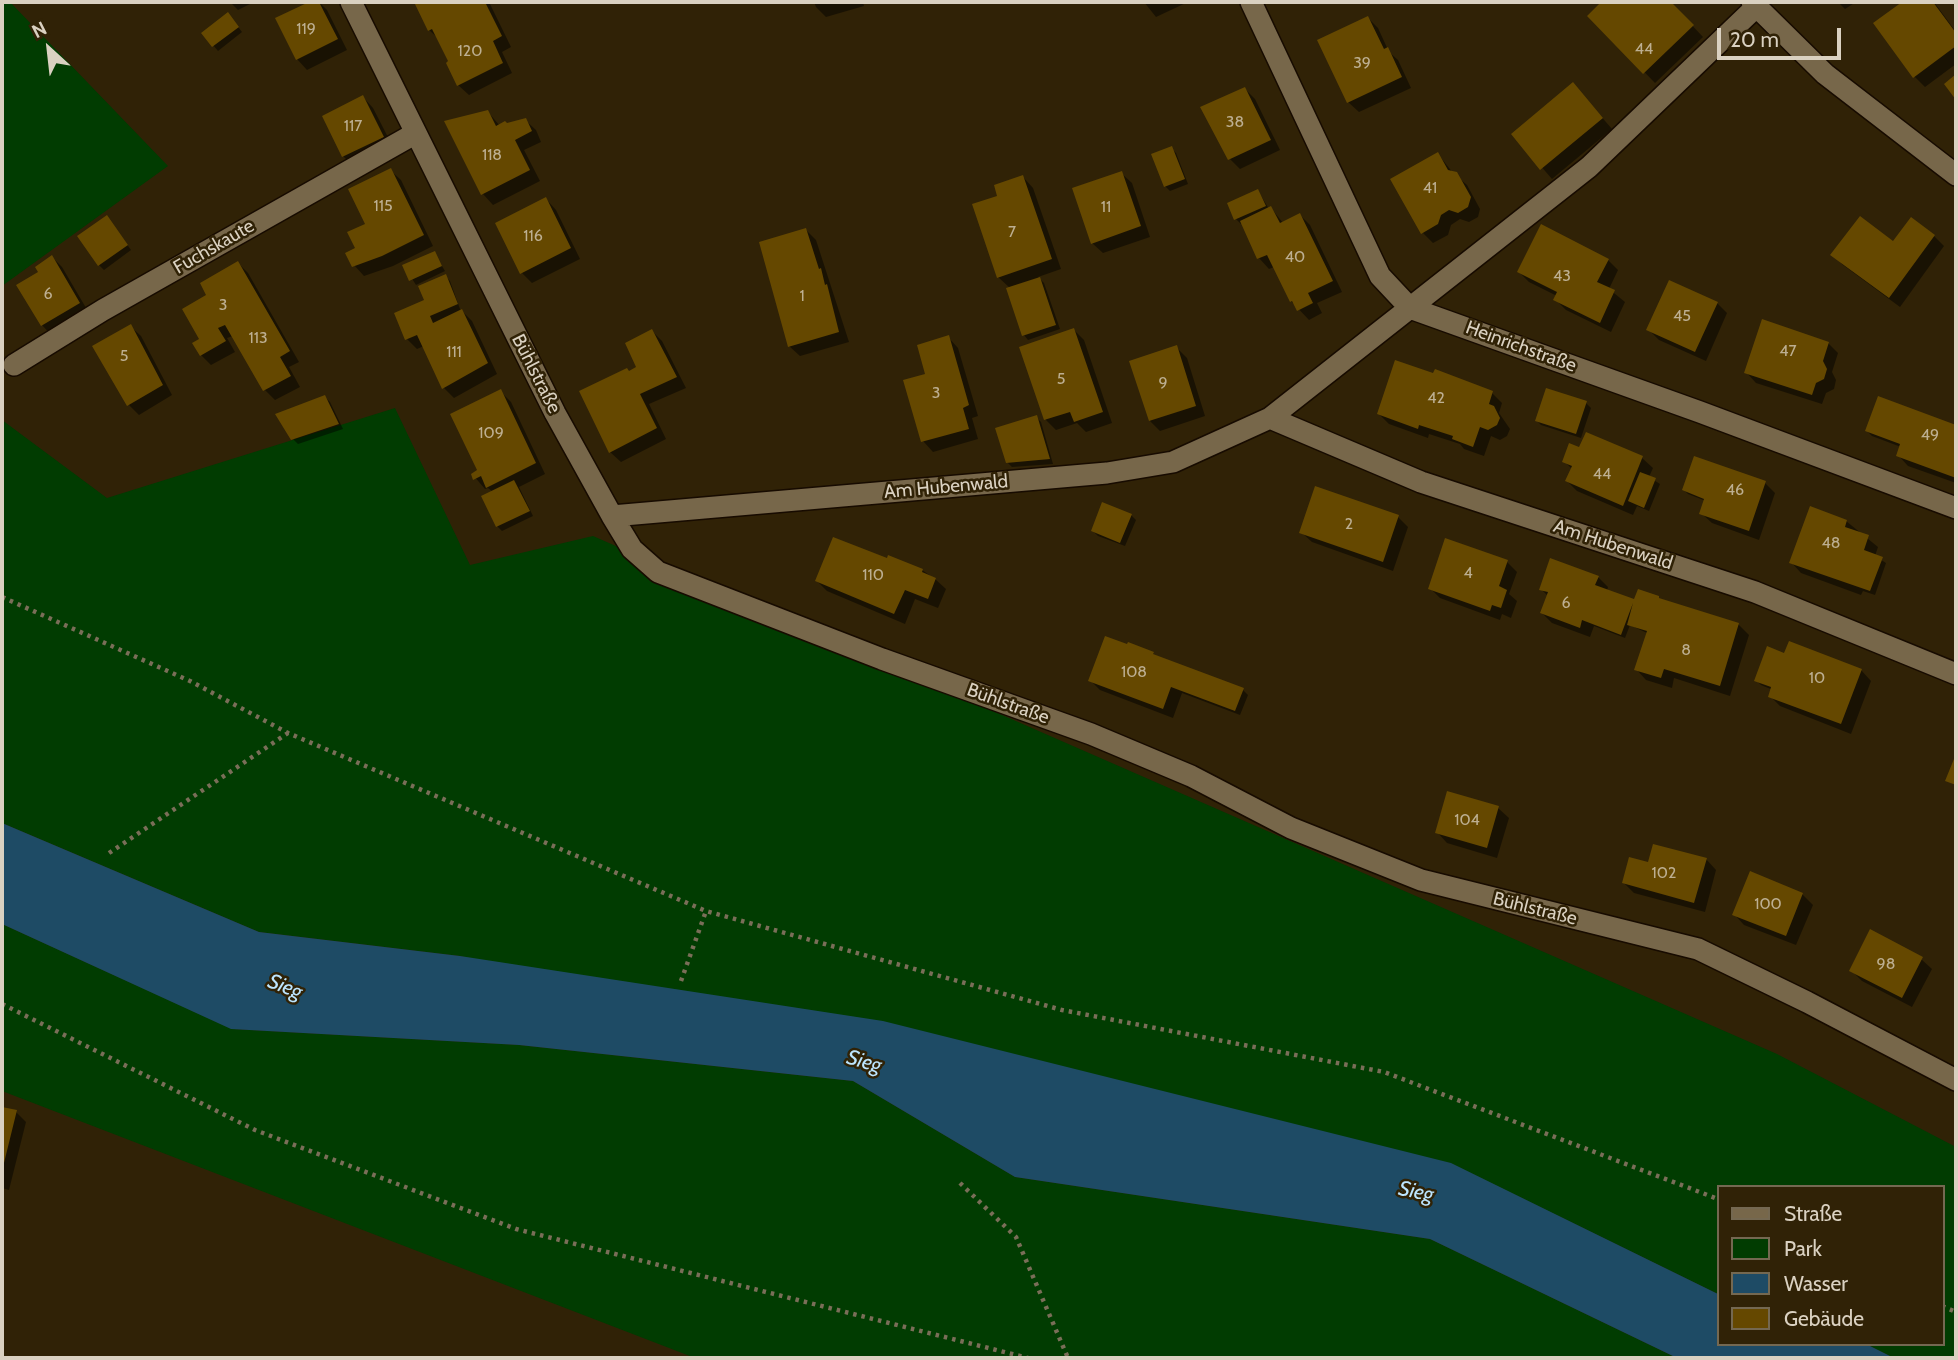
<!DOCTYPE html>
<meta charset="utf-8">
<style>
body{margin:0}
#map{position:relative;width:1958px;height:1360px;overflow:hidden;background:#302206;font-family:Cabin,sans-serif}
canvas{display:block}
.frame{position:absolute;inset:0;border:4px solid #dad1c1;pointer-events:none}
.legend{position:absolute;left:1717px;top:1185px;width:228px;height:161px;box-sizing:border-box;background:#302206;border:2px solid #746851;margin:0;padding:9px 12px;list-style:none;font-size:21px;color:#dad1c1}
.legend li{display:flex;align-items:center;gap:14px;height:35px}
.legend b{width:35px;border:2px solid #746851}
.north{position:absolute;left:14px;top:14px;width:70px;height:70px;-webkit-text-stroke:5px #302206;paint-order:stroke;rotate:333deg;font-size:19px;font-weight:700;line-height:28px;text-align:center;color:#dad1c1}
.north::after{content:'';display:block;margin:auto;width:24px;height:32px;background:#dad1c1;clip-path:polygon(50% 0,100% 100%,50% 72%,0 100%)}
.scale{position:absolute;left:1717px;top:28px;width:124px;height:32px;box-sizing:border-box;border:4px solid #dad1c1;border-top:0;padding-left:9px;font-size:21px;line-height:24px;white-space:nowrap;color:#dad1c1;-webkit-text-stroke:5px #302206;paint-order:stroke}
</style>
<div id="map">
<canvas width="1958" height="1360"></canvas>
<div class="frame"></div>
<ul class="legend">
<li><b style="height:9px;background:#77674a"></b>Straße</li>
<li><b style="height:19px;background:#013c01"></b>Park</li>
<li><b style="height:19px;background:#1e4b65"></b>Wasser</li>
<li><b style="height:19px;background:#654800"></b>Gebäude</li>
</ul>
<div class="north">N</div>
<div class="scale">20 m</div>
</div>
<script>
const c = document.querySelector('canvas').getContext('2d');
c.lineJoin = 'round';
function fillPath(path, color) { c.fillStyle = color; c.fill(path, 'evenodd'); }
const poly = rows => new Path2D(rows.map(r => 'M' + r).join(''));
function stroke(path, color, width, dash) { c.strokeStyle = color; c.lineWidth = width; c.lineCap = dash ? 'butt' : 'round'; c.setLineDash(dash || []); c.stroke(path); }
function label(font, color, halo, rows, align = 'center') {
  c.font = font + ' Cabin,sans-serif'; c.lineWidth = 5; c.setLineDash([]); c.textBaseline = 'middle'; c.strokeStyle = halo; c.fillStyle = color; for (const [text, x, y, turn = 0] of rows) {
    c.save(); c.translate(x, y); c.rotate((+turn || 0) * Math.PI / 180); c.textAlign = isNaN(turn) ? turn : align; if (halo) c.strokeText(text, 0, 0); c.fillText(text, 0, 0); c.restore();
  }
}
fillPath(poly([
 [2,2,10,2,168,166,2,286],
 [395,408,470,565,593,536,1777,1054,1956,1147,1956,1358,1894,1358,1866,1344,1942,1344,1942,1187,1718,1187,1718,1294,1450,1163,460,956,259,932,2,823,2,420,107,498],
 [2,924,232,1029,519,1045,853,1081,1015,1177,1430,1239,1677,1358,695,1358,2,1091]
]), '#013c01');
fillPath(poly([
 [2,823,259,932,460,956,883,1021,1451,1163,1718,1294,1718,1344,1866,1344,1894,1358,1677,1358,1430,1239,1015,1177,853,1081,519,1045,231,1029,2,924]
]), '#1e4b65');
fillPath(poly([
 [230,2,254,2,238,10],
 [312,2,319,2,327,10,347,50,307,70,297,59,277,19],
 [416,2,489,2,511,47,502,52,512,73,469,95,458,85,440,40,429,30],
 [814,2,863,2,864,6,826,17,816,7],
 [1144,2,1188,2,1156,17],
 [1604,2,1670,2,1703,37,1655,83,1590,16],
 [1838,2,1856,2,1845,9],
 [1905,2,1934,2,1956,32,1956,64,1925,87,1914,76,1875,23],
 [1368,18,1378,28,1389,52,1398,60,1411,88,1359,112,1348,102],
 [232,19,242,32,218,51,203,33],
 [1573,84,1612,129,1552,179,1513,134],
 [1245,89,1255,99,1280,150,1240,169,1230,159],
 [363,97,373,108,393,147,354,167,343,156],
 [488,112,500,126,525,120,536,130,541,142,524,150,540,181,493,205,483,194,447,122],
 [1171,148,1176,153,1188,184,1170,191,1165,186],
 [1438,154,1453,173,1467,185,1480,209,1478,217,1469,222,1460,219,1451,225,1448,235,1433,243,1423,233],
 [390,170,401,180,433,246,393,266,364,276,354,265,357,249],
 [1121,173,1132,183,1150,237,1103,253,1092,243],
 [1023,177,1033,188,1061,269,1038,277,1044,283,1060,329,1028,340,1024,335,1010,288,998,277,1000,197],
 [1258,191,1269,209,1271,208,1283,223,1300,215,1310,225,1342,292,1317,303,1322,313,1309,320,1291,301,1274,267,1269,269,1259,258,1243,223,1241,224,1236,219],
 [546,199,556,210,580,259,532,283,522,273],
 [111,222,131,250,104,270,99,265],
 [806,230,816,240,849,342,800,356,789,346],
 [1934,236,1944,246,1900,307,1843,265,1833,255],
 [434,253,445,271,416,285,404,266],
 [52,257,62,267,89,313,52,336,42,325,40,273],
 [1608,260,1618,270,1609,289,1625,302,1611,332,1566,310,1555,299,1557,296,1529,282,1519,272],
 [238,263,248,273,299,362,289,367,300,387,275,400,265,390,233,336,227,338,235,352,211,365,201,355,209,296],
 [446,277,450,281,460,309,472,321,497,374,454,398,444,388,424,346,417,349,407,339,429,308],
 [1717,303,1727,313,1706,361,1659,340,1649,330],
 [130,326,141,336,172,395,139,415,129,405],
 [1074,330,1084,340,1112,423,1086,432,1077,423,1056,430,1046,420,1022,348],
 [652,331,662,341,686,388,649,404,666,439,621,462,610,452,629,372,639,368],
 [948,337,958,348,978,416,972,418,978,439,933,452,923,441,927,376],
 [1828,343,1838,353,1832,372,1836,380,1834,389,1826,393,1822,404,1756,383,1746,372],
 [1176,347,1187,358,1205,416,1160,431,1150,421],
 [501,392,511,402,545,474,519,487,533,516,502,531,497,526,483,497,493,492,488,488,485,489,473,475,480,471],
 [1492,393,1502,403,1499,413,1510,429,1507,436,1500,440,1491,436,1484,456,1464,449,1460,444,1429,434,1428,438,1389,424,1379,414],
 [325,397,330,402,343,429,298,444,293,439],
 [1586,403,1591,408,1581,438,1541,425,1537,421],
 [1914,411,1956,426,1956,483,1908,466,1898,455,1901,447,1872,436,1867,431],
 [1036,417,1041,422,1053,464,1012,467,1007,462],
 [1580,449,1642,458,1653,468,1649,477,1660,484,1649,511,1637,506,1633,515,1577,491,1567,481,1572,469,1564,461],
 [1765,483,1775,493,1759,540,1712,523,1701,513,1706,501,1688,494,1684,490],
 [1131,515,1136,520,1125,546,1098,536,1093,531],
 [1398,517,1408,527,1393,571,1312,542,1301,532],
 [1846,521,1878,547,1875,556,1886,563,1875,595,1863,591,1861,595,1801,573,1791,562],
 [888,561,922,570,935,579,946,589,938,608,915,599,905,624,827,591,817,581],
 [1507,562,1517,572,1509,594,1517,601,1511,618,1502,614,1500,620,1440,598,1430,588],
 [1598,577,1608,587,1607,591,1635,602,1660,601,1739,625,1749,635,1730,696,1674,678,1672,688,1646,680,1636,669,1647,633,1630,625,1625,638,1594,626,1590,637,1552,623,1542,613,1548,596,1541,589],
 [1783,654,1861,670,1871,681,1851,734,1780,706,1770,696,1773,690,1761,685,1756,680],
 [1090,680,1243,690,1248,695,1240,715,1182,693,1173,718,1100,690],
 [1448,793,1498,808,1509,818,1497,858,1447,843,1437,832],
 [1706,859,1716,870,1705,912,1634,893,1624,883,1649,864],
 [1802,894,1813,905,1796,945,1744,925,1734,914],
 [1921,959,1932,969,1912,1007,1862,981,1851,970],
 [2,1108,16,1112,26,1122,9,1190,2,1188]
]), '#0007');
fillPath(poly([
 [309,2,319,2,338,39,296,60,275,18],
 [414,2,485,2,502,36,493,41,503,63,457,86,446,63,448,61,432,29,428,31],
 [1601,2,1671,2,1694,25,1643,74,1587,16],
 [1902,2,1933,2,1956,33,1956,46,1913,78,1873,23],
 [228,12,239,27,212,47,201,33],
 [1368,16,1384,49,1388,47,1402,77,1347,103,1317,40],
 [1956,74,1956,100,1944,84],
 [1573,82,1603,118,1540,170,1511,134],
 [1245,87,1271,140,1228,160,1200,107],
 [363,95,384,137,342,157,322,116],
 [488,110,496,126,505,121,507,123,526,118,532,131,515,140,530,170,481,195,444,121],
 [1172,146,1185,179,1164,187,1151,154],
 [1438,152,1448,170,1457,172,1471,197,1468,207,1458,213,1449,210,1441,215,1438,224,1421,234,1390,179],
 [391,168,424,235,382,256,352,267,345,253,355,248,347,232,365,224,348,189],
 [1122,171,1141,226,1091,244,1072,188],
 [1023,175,1052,259,997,278,972,204,997,196,994,185],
 [1258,189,1266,206,1234,220,1227,203],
 [546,197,571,248,520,274,495,223],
 [1271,206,1280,223,1300,213,1333,281,1308,293,1313,303,1297,311,1292,301,1290,302,1267,255,1257,259,1240,221],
 [107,215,128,245,98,266,77,236],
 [1860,216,1893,241,1911,217,1935,235,1889,298,1830,255],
 [1541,224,1609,259,1597,282,1615,290,1600,323,1553,300,1557,292,1517,272],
 [806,228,819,269,821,268,825,285,827,284,839,332,788,347,759,242],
 [435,251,442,266,409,281,402,265],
 [52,255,80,303,41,326,16,285,38,272,35,267],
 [238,261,290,351,280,357,291,376,263,391,225,325,218,328,226,341,200,356,192,343,199,339,182,309,206,295,200,283],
 [446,274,458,304,430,316,433,323,462,309,488,363,442,389,417,335,405,340,394,313,424,300,418,286],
 [1040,277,1056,325,1022,336,1006,288],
 [1669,280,1718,302,1695,352,1646,330],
 [1762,319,1829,342,1823,361,1827,369,1824,379,1816,383,1812,395,1744,373],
 [131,324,163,385,127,406,92,346],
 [1074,328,1103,412,1074,422,1070,412,1044,420,1019,347],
 [652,329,677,377,640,394,657,428,609,453,579,391,627,368,629,371,636,367,625,343],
 [949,335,969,405,963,408,969,429,921,442,903,380,925,374,917,345],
 [1177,345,1196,406,1149,421,1129,361],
 [1395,360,1433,373,1435,369,1493,391,1489,404,1494,406,1500,418,1497,425,1488,430,1480,427,1473,447,1452,439,1453,436,1419,425,1418,429,1377,414],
 [1546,388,1587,401,1576,434,1535,421],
 [501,389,536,463,486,488,481,476,473,480,471,474,477,470,450,414],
 [325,395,339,424,291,440,275,414],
 [1878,396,1956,425,1956,478,1896,456,1900,444,1865,431],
 [1037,415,1050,459,1006,463,995,428],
 [1586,432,1643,456,1623,506,1565,481,1572,466,1562,462,1569,443,1579,447],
 [1694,456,1766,481,1749,531,1699,514,1704,499,1682,490],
 [1640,472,1656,478,1644,508,1628,501],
 [514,480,530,511,496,527,481,496],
 [1315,486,1399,515,1383,562,1299,533],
 [1102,502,1132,514,1120,543,1091,531],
 [1810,506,1847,520,1845,527,1869,535,1864,550,1883,557,1870,591,1789,563],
 [833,537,887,558,888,555,923,569,922,572,936,578,928,599,905,590,894,614,815,581],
 [1445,538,1508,560,1499,586,1507,590,1501,608,1492,605,1490,611,1428,589],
 [1550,558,1599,576,1595,585,1634,599,1638,589,1659,596,1659,598,1739,623,1720,686,1664,669,1661,678,1634,670,1647,631,1627,625,1633,603,1621,635,1582,620,1580,628,1540,613,1548,592,1539,590],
 [1105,636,1127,644,1128,642,1154,652,1153,654,1244,688,1235,711,1171,687,1163,709,1088,681],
 [1789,641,1862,669,1841,724,1768,697,1771,687,1754,681,1767,646,1784,653],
 [1956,754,1956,785,1945,781],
 [1447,791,1499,806,1487,848,1435,833],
 [1653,844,1707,858,1694,903,1622,883,1629,857,1648,862],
 [1750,871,1803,893,1786,936,1732,915],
 [1870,929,1923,957,1902,998,1849,971],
 [2,1107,17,1110,3,1167,2,1166]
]), '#654800');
const minor = poly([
 [351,2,555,413,612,516,632,549,658,572,882,659,1091,734,1191,776,1291,828,1421,880,1698,949,1807,1002,1956,1080],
 [1251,2,1380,276,1410,308,1700,412,1956,508],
 [1752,2,1825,74,1956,175],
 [14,365,103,310,416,133],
 [1270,418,1421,482,1755,592,1956,674],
 [612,516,1107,473,1173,462,1270,418,1589,167,1757,6]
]);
stroke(minor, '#170b00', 24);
stroke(poly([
 [2,597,190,681,288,733,706,911,1062,1010,1384,1072,1718,1199],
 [109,853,288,733],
 [681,981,706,911],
 [2,1004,255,1130,516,1229,1028,1358],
 [960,1183,1016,1237,1068,1358],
 [1942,1306,1956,1312]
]), '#7a6e58', 4.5, [3.5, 5]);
stroke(minor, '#77674a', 21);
label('16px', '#bdaf91', null, [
 ["119",306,29],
 ["44",1644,49],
 ["120",470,51],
 ["39",1362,63],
 ["38",1235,122],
 ["117",353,126],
 ["118",492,155],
 ["41",1430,188],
 ["115",383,206],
 ["11",1106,207],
 ["7",1012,232],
 ["116",533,236],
 ["40",1295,257],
 ["43",1562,276],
 ["6",48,294],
 ["1",802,296],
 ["3",223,305],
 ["45",1682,316],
 ["113",258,338],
 ["47",1788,351],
 ["111",454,352],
 ["5",124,356],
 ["5",1061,379],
 ["9",1163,383],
 ["3",936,393],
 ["42",1436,398],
 ["109",491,433],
 ["49",1930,435],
 ["44",1602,474],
 ["46",1735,490],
 ["2",1349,524],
 ["48",1831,543],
 ["4",1468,573],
 ["110",873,575],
 ["6",1566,603],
 ["8",1686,650],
 ["108",1134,672],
 ["10",1817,678],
 ["104",1467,820],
 ["102",1664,873],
 ["100",1768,904],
 ["98",1886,964]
]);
label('19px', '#dad1c1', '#302206', [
 ["Fuchskaute",214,247,-30],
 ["Heinrichstraße",1521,347,20],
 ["Bühlstraße",536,374,63],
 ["Am Hubenwald",946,487,-5],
 ["Am Hubenwald",1613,545,18],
 ["Bühlstraße",1008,704,20],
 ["Bühlstraße",1535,909,14]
]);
label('italic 21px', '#bce5ff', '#302206', [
 ["Sieg",285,987,22],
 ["Sieg",864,1062,16],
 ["Sieg",1416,1192,12]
]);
</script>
